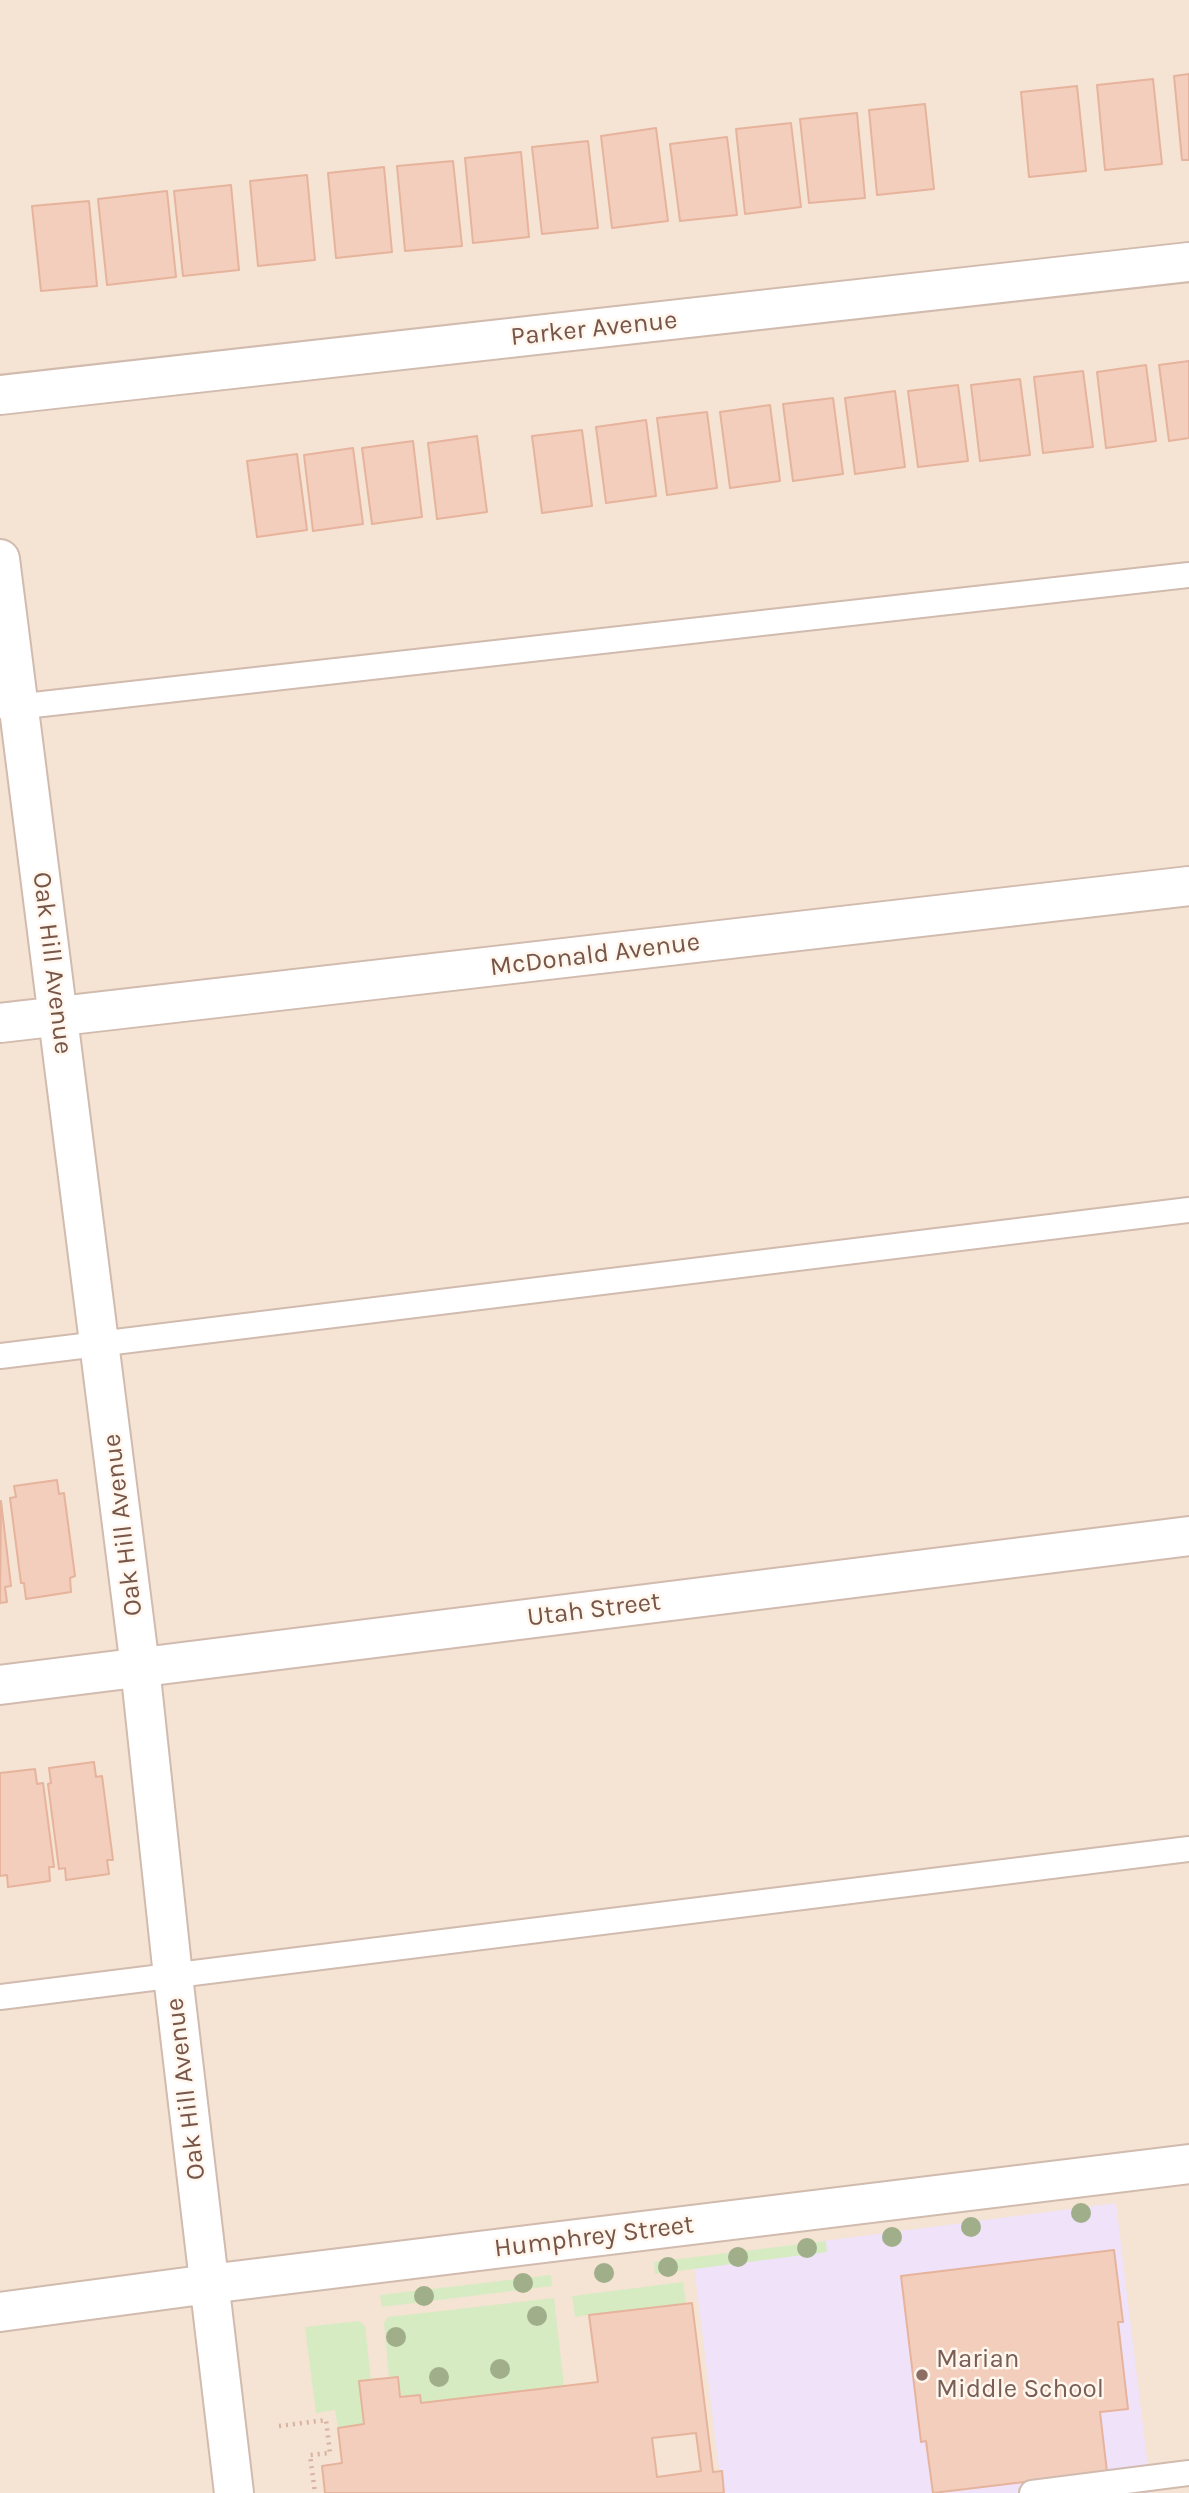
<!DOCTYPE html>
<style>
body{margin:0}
canvas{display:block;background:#fdf2e6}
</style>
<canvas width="1189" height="2493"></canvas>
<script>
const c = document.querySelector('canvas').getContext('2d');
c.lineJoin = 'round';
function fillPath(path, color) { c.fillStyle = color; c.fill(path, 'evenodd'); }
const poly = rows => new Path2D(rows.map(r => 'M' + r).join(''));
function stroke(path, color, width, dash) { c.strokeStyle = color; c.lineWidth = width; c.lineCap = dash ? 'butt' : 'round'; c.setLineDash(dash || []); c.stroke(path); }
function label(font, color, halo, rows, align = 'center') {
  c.font = font + ' Karla,sans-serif'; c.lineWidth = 5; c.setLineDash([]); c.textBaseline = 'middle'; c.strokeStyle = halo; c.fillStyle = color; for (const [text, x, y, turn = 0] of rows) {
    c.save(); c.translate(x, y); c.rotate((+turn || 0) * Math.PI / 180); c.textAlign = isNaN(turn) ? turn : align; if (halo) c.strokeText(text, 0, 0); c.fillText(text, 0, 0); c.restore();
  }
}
fillPath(poly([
 [0,0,1189,0,1189,2493,0,2493]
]), '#f5e3d4');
fillPath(poly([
 [1116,2203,1151,2493,722,2493,693,2258]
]), '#efe2f9');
fillPath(poly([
 [826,2241,827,2252,655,2274,654,2262],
 [551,2275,552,2286,382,2307,380,2295],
 [683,2282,686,2303,575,2317,572,2296],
 [554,2298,564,2386,421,2403,420,2395,400,2397,398,2377,389,2378,384,2323,388,2317],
 [359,2321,365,2326,371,2380,359,2382,364,2424,338,2428,335,2410,316,2413,305,2327]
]), '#d7ebc3');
const building = poly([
 [1189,74,1189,160,1182,160,1174,76,1189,74],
 [1153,79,1162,164,1105,170,1097,85,1153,79],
 [1077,86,1086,171,1029,177,1021,92,1077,86],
 [925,104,934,189,877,195,869,110,925,104],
 [857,113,865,198,809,203,800,119,857,113],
 [791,123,801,207,745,214,736,129,791,123],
 [656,128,668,221,612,228,601,136,656,128],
 [727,137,737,215,680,221,670,144,727,137],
 [588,141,598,228,542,234,532,147,588,141],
 [521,152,529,237,473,243,465,158,521,152],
 [453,161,462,246,405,251,397,166,453,161],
 [384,167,392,252,336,258,328,173,384,167],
 [307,175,315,260,258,266,250,181,307,175],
 [231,185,239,270,183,276,174,191,231,185],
 [167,191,176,277,107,285,98,199,167,191],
 [89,201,97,286,41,291,32,206,89,201],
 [1189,361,1189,438,1169,441,1159,365,1189,361],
 [1146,365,1156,441,1106,448,1097,372,1146,365],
 [1083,371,1093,447,1043,453,1034,377,1083,371],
 [1020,379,1030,455,980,461,971,385,1020,379],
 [958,385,968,461,918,467,908,391,958,385],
 [895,391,905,467,855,474,845,398,895,391],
 [833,398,843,474,793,481,783,404,833,398],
 [770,405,780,481,730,488,720,412,770,405],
 [707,412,717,488,667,495,657,418,707,412],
 [646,420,656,496,606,503,596,427,646,420],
 [582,430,592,506,542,513,532,436,582,430],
 [477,436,487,512,437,519,428,443,477,436],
 [413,441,422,517,372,524,362,448,413,441],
 [353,448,363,524,313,531,304,455,353,448],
 [297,454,307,530,257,537,247,461,297,454],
 [57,1480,59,1494,64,1493,75,1576,70,1578,71,1592,26,1599,24,1583,21,1583,10,1498,16,1497,14,1486,57,1480],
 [1,1501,11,1586,5,1587,7,1602,0,1603,1,1501],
 [94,1762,96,1777,102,1776,113,1860,107,1860,109,1874,66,1880,65,1868,59,1869,48,1784,51,1783,49,1768,94,1762],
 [35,1769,37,1784,43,1783,54,1867,49,1867,50,1881,8,1887,7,1875,0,1876,0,1773,35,1769],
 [1114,2250,1123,2322,1118,2322,1128,2409,1100,2412,1107,2472,933,2493,926,2441,921,2442,901,2276,1114,2250],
 [692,2303,713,2472,722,2471,724,2493,325,2493,322,2466,342,2463,338,2428,364,2424,359,2381,398,2377,400,2397,420,2395,421,2403,598,2382,589,2315,692,2303],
 [696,2433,701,2471,657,2477,652,2438,696,2433]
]);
fillPath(building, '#f3cebc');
stroke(building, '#e6b39c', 2);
const lane = poly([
 [7,708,1189,575],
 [0,1356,1189,1210],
 [0,1997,1189,1849],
 [1032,2493,1189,2473]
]);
const street = poly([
 [0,395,1189,262],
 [0,559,140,1667,173,1976,234,2493],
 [0,1023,1189,886],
 [0,1685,1189,1536],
 [0,2312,209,2284,1189,2164]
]);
stroke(lane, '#d1bbae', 28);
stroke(street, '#d1bbae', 42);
stroke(poly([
 [279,2426,326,2420,330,2453,310,2455,315,2493]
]), '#d8b19f', 4.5, [2, 5]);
stroke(lane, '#fff', 24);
stroke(street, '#fff', 38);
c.fillStyle = '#a0ae8a';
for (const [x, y] of [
 [1081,2213],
 [971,2227],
 [892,2237],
 [807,2248],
 [738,2257],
 [668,2267],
 [604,2273],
 [523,2283],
 [424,2296],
 [537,2316],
 [396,2337],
 [500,2369],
 [439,2377]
]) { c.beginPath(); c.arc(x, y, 10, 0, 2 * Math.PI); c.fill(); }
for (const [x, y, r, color] of [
 [922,2375,7,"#8d6e63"]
]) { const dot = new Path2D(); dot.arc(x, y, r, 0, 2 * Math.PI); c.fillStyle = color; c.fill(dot); stroke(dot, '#fff6ed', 2.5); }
label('26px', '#775649', '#fff6ed', [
 ["Parker Avenue",594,329,-6],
 ["McDonald Avenue",595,955,-7],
 ["Oak Hill Avenue",52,963,83],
 ["Oak Hill Avenue",123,1525,-97],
 ["Utah Street",594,1610,-7],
 ["Oak Hill Avenue",186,2089,-97],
 ["Humphrey Street",594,2237,-7]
]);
label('26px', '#785e54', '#fff6ed', [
 ["Marian",936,2360],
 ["Middle School",936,2390]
], 'left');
</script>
